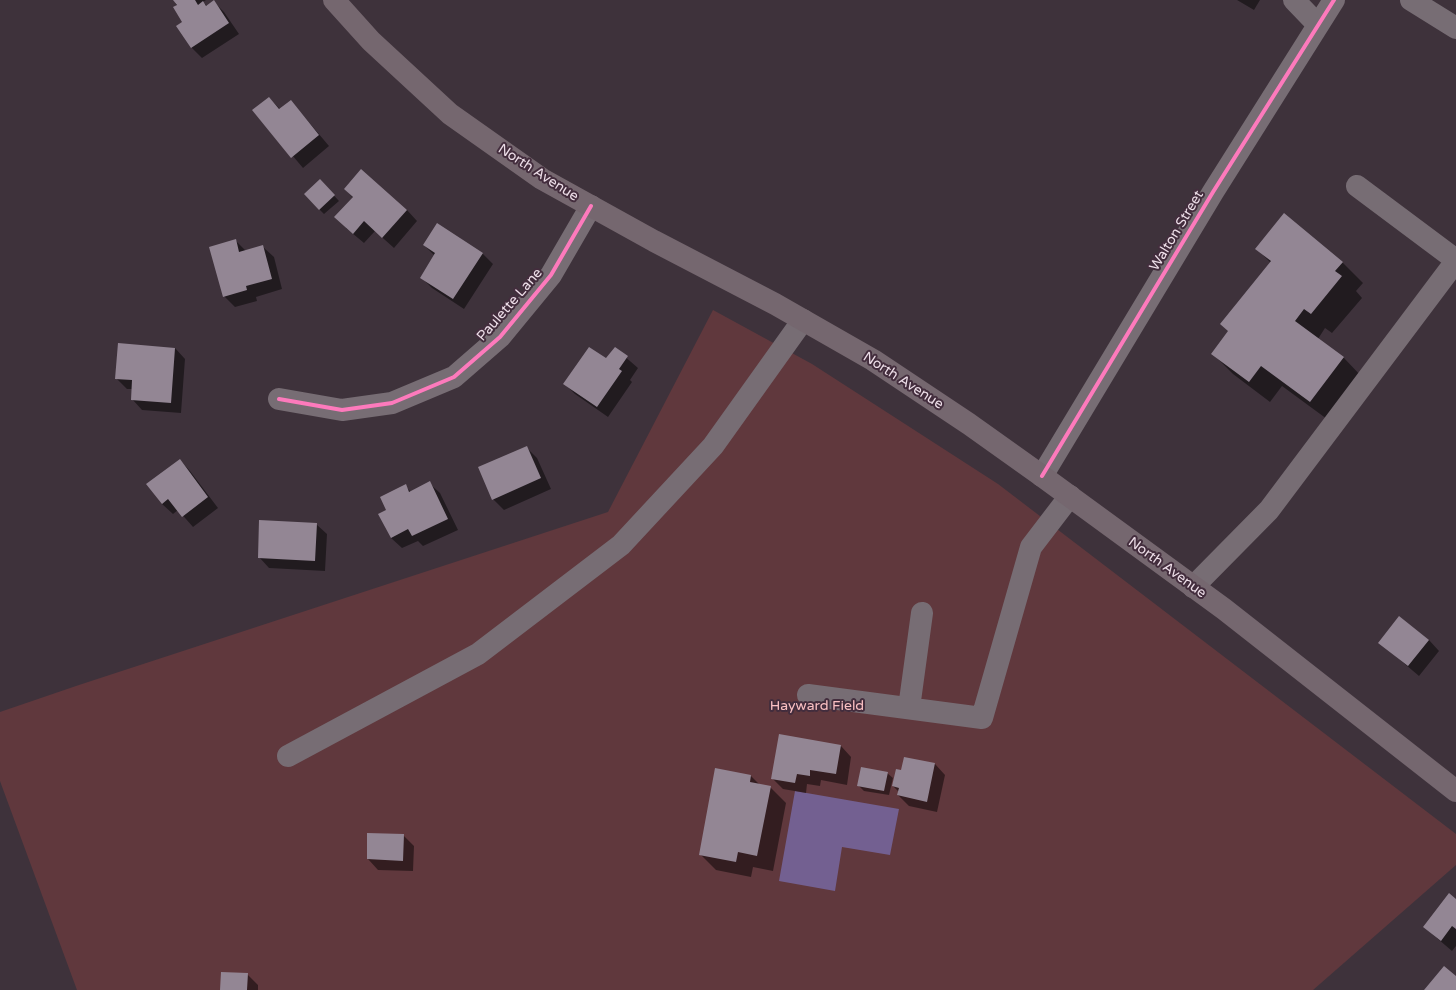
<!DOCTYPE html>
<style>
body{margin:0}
canvas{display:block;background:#3e323b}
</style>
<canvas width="1456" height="990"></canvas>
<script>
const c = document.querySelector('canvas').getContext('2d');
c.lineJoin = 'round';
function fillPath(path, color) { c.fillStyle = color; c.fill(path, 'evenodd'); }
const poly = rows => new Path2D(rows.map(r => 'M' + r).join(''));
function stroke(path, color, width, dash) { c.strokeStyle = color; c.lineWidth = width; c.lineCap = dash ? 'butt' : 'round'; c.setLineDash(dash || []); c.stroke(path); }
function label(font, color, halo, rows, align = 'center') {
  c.font = font + ' "Varela Round",sans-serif'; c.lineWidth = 4; c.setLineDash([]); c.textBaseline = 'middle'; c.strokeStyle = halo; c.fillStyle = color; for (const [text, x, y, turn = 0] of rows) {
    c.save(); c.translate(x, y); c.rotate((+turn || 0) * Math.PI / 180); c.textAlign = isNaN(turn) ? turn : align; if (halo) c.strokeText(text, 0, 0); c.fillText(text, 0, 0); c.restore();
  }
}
fillPath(poly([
 [713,310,812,364,998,484,1456,834,1456,865,1313,990,77,990,0,781,0,712,79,685,608,512]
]), '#60383d');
fillPath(poly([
 [795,791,899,809,890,855,842,847,835,891,779,881]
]), '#736091');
fillPath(poly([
 [174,0,206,0,203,2,207,6,214,2,224,12,239,34,202,58,192,48,177,26,184,22],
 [1237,0,1260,0,1254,10],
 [269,98,280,109,291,101,329,146,303,168,254,110],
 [325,186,339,201,324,214,319,209],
 [345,189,407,210,417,221,394,248,375,231,364,243,346,228,353,198],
 [236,241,246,251,263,247,274,257,282,289,256,297,257,301,235,307,224,296],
 [424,245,482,253,493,264,464,309,432,288,421,277,435,256],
 [1257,249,1342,262,1363,283,1356,291,1362,298,1332,333,1325,328,1318,339,1344,358,1364,379,1331,422,1282,386,1270,402,1233,374,1213,354,1229,332,1271,263],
 [175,348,185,359,181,413,142,410,132,399,132,389,127,389,116,378],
 [615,348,638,368,630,380,632,382,608,417,575,394,565,384,607,360],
 [526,447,537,458,551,489,504,510,493,499],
 [180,460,190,471,218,508,193,527,178,510,173,514,162,504],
 [429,483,440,493,458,530,423,546,418,541,402,548,391,538,388,510,405,486,411,492],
 [316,524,327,534,325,571,269,568,259,557],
 [1429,640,1439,651,1419,676,1380,643],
 [841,746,851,757,847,785,821,780,820,786,807,784,806,793,783,789,772,778],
 [935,764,945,775,937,812,909,806,898,795,899,792,893,786,902,771],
 [887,773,893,778,889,795,864,791,859,786],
 [751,776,760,785,770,787,786,803,773,871,753,867,751,877,716,870,700,854],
 [403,835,414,846,413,871,378,870,368,859],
 [1456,900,1456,946,1452,951,1424,927],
 [247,974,258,985,258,990,221,990]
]), '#0007');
fillPath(poly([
 [173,0,195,0,198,5,203,1,206,6,214,0,229,23,191,48,176,26,182,22,173,7,177,5],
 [269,97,279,109,291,100,319,135,291,158,252,110],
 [361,169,407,210,382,238,364,221,353,234,334,217,353,197,344,189],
 [320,179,335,195,319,210,304,194],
 [1284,213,1343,262,1335,271,1342,276,1311,314,1304,309,1295,321,1344,357,1310,402,1261,366,1249,382,1211,354,1228,331,1220,324,1271,261,1255,249],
 [437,223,483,253,453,299,420,278,435,253,423,245],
 [236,239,239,252,263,245,272,279,246,286,247,290,223,297,209,247],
 [118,343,175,348,171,403,131,400,132,380,115,379],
 [589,347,606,358,615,347,628,356,619,369,622,371,597,407,563,384],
 [527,446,541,478,492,500,478,467],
 [180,459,208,497,182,517,168,499,162,504,146,484],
 [430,481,448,519,412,536,408,529,391,538,378,514,386,510,380,497,406,484,409,492],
 [259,520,317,523,315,561,258,558],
 [1399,616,1429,640,1408,666,1378,643],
 [779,734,841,745,836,774,810,770,810,776,797,774,795,783,771,779],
 [904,757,935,763,927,802,897,795,899,788,892,786,896,769,901,770],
 [861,767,888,772,884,791,857,786],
 [715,768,751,775,750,782,771,786,757,856,738,852,736,862,699,855],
 [367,833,404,834,403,861,367,859],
 [1449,893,1456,899,1456,929,1452,926,1441,941,1423,927],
 [1444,966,1456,976,1456,990,1424,990],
 [221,972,248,973,247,990,220,990]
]), '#938694');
stroke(poly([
 [1294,0,1318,25],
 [1411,0,1456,28],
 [1357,186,1456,260],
 [279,399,342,410,392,403,454,377,500,337,551,275,591,206],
 [1042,476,1213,192,1334,0],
 [1193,587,1269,510,1456,261],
 [808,695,982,718,1031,547,1070,496],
 [909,708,922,613],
 [288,756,478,654,621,545,713,446,803,320]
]), '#776d74', 22);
stroke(poly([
 [334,0,371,41,450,114,542,179,654,241,775,304,873,360,969,424,1042,476,1224,609,1456,791]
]), '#75676f', 22);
stroke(poly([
 [279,399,342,410,392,403,454,377,500,337,551,275,591,206],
 [1042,476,1213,192,1334,0]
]), '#fd7abc', 4);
label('14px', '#eddee8', '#432d3d', [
 ["North Avenue",538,173,33],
 ["Walton Street",1177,231,-59],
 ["Paulette Lane",510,305,-49],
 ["North Avenue",903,381,33],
 ["North Avenue",1167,568,36]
]);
label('14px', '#fac0c3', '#432d3d', [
 ["Hayward Field",817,706]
]);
</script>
